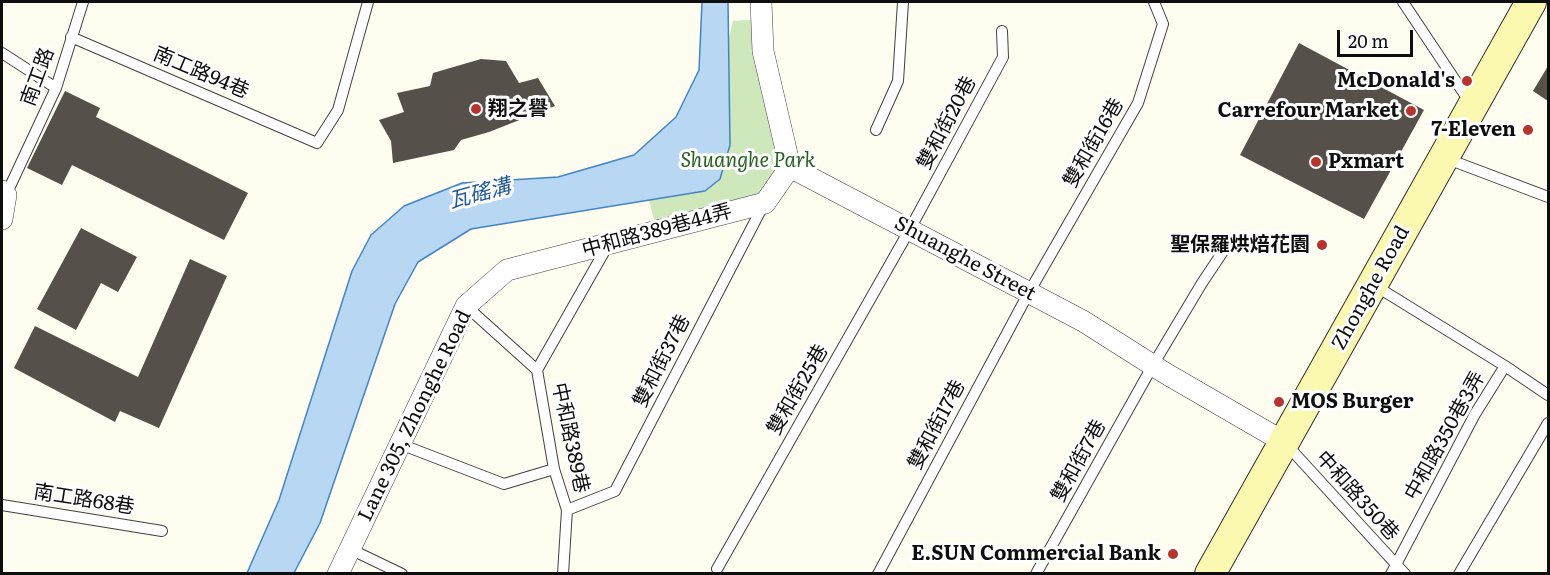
<!DOCTYPE html>
<meta charset="utf-8">
<style>
body{margin:0}
#map{position:relative;width:1550px;height:575px;overflow:hidden;background:#fefdf0;font-family:Literata,serif}
canvas{display:block}
.frame{position:absolute;inset:0;border:3px solid #0e0e0e;pointer-events:none}
.scale{position:absolute;left:1337px;top:30px;width:76px;height:27px;box-sizing:border-box;border:3px solid #0e0e0e;border-top:0;padding-left:8px;font-size:18px;line-height:21px;white-space:nowrap;color:#0e0e0e;-webkit-text-stroke:4px #fff;paint-order:stroke}
</style>
<div id="map">
<canvas width="1550" height="575"></canvas>
<div class="frame"></div>
<div class="scale">20 m</div>
</div>
<script>
const c = document.querySelector('canvas').getContext('2d');
c.lineJoin = 'round';
function fillPath(path, color) { c.fillStyle = color; c.fill(path, 'evenodd'); }
const poly = rows => new Path2D(rows.map(r => 'M' + r).join(''));
function stroke(path, color, width, dash) { c.strokeStyle = color; c.lineWidth = width; c.lineCap = dash ? 'butt' : 'round'; c.setLineDash(dash || []); c.stroke(path); }
function label(font, color, halo, rows, align = 'center') {
  c.font = font + ' Literata,"Noto Sans TC",serif'; c.lineWidth = 6; c.setLineDash([]); c.textBaseline = 'middle'; c.strokeStyle = halo; c.fillStyle = color; for (const [text, x, y, turn = 0] of rows) {
    c.save(); c.translate(x, y); c.rotate((+turn || 0) * Math.PI / 180); c.textAlign = isNaN(turn) ? turn : align; if (halo) c.strokeText(text, 0, 0); c.fillText(text, 0, 0); c.restore();
  }
}
fillPath(poly([
 [762,19,792,172,765,203,657,231,646,189,727,46,733,21]
]), '#cee7bb');
const water = poly([
 [702,2,728,2,730,145,720,179,705,191,471,229,418,262,395,304,320,523,294,573,247,573,279,500,352,271,371,235,404,206,462,183,558,177,634,155,676,117,699,70,702,2]
]);
fillPath(water, '#b7d7f3');
stroke(water, '#4285c6', 1.5);
fillPath(poly([
 [1299,43,1424,110,1364,219,1240,155],
 [481,59,506,61,519,83,538,78,555,106,489,132,461,140,454,150,393,163,391,141,379,120,404,112,397,93,430,86,433,73],
 [1548,66,1548,101,1533,91],
 [65,91,100,108,96,117,248,193,224,240,72,165,62,185,27,168],
 [81,228,137,257,118,292,101,283,76,330,37,309],
 [190,259,227,276,159,428,120,411,115,422,14,368,35,326,138,377]
]), '#56504b');
const lane = poly([
 [1403,2,1471,104],
 [71,37,317,143,338,110,368,2],
 [2,53,56,88],
 [876,130,898,81,903,2],
 [1445,158,1548,197],
 [6,195,56,88,83,2],
 [1374,285,1505,366,1475,414,1391,574],
 [466,306,537,370,554,469,567,510,563,574],
 [1505,366,1548,395],
 [537,370,608,245],
 [400,444,504,484,554,469],
 [1286,444,1405,574],
 [2,505,162,531],
 [567,510,615,491,764,204],
 [350,549,402,574],
 [717,569,910,229,1003,57,1002,31],
 [878,574,1028,294,1138,103,1163,24,1154,2],
 [1036,574,1153,365,1202,283,1228,244],
 [1459,574,1548,423]
]);
const street = poly([
 [761,2,763,51,790,167,1083,321,1165,373,1284,442],
 [2,191,6,195,2,219],
 [338,574,466,306,507,270,765,203,790,167]
]);
const secondary = poly([
 [1210,574,1531,2]
]);
stroke(lane, '#414141', 12);
stroke(street, '#414141', 22);
stroke(secondary, '#303030', 32);
stroke(lane, '#fff', 10);
stroke(street, '#fff', 21);
stroke(secondary, '#faf9af', 30);
for (const [x, y, r, color] of [
 [1467,81,6,"#b7342d"],
 [476,109,6,"#b7342d"],
 [1411,111,6,"#b7342d"],
 [1528,130,6,"#b7342d"],
 [1316,162,6,"#b7342d"],
 [1322,245,6,"#b7342d"],
 [1279,402,6,"#b7342d"],
 [1173,554,6,"#b7342d"]
]) { const dot = new Path2D(); dot.arc(x, y, r, 0, 2 * Math.PI); c.fillStyle = color; c.fill(dot); stroke(dot, '#fff', 2); }
label('20px', '#0e0e0e', '#fff', [
 ["南工路94巷",201,73,23],
 ["南工路",38,77,-70],
 ["雙和街20巷",947,123,-62],
 ["雙和街16巷",1094,143,-60],
 ["中和路389巷44弄",657,231,-15],
 ["Shuanghe Street",965,259,28],
 ["Zhonghe Road",1371,288,-61],
 ["雙和街37巷",662,361,-63],
 ["雙和街25巷",798,390,-60],
 ["Lane 305, Zhonghe Road",415,416,-64],
 ["雙和街17巷",937,425,-62],
 ["中和路350巷3弄",1445,436,-61],
 ["中和路389巷",570,438,78],
 ["雙和街7巷",1079,461,-61],
 ["中和路350巷",1357,496,48],
 ["南工路68巷",84,500,9]
]);
label('bold 20px', '#0e0e0e', '#fff', [
 ["McDonald's",1455,81],
 ["翔之譽",488,109,"left"],
 ["Carrefour Market",1399,111],
 ["7-Eleven",1516,130],
 ["Pxmart",1328,162,"left"],
 ["聖保羅烘焙花園",1310,245],
 ["MOS Burger",1291,402,"left"],
 ["E.SUN Commercial Bank",1161,554]
], 'right');
label('italic 20px', '#296322', '#fff', [
 ["Shuanghe Park",748,161]
]);
label('italic 21px', '#1e589a', '#fff', [
 ["瓦磘溝",480,194,-15]
]);
</script>
